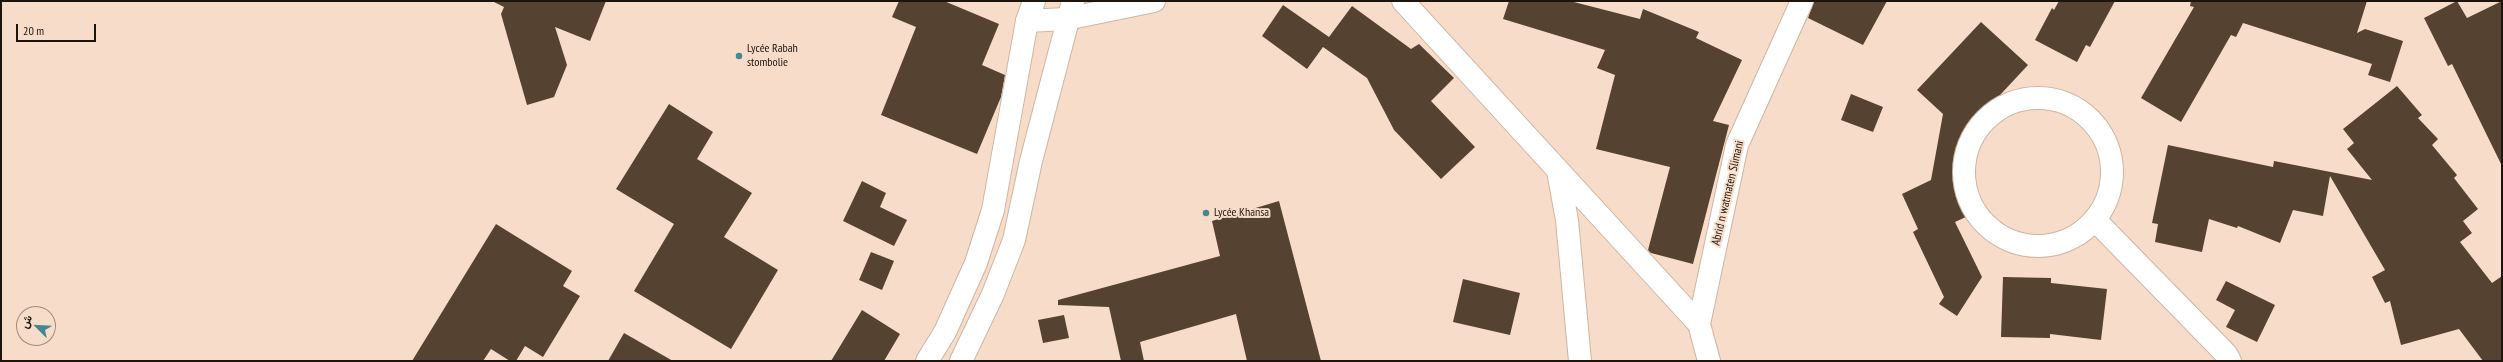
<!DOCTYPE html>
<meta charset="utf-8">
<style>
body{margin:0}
#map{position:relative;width:2503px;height:362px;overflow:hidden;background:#f7ddc9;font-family:"PT Sans Narrow",Vazirmatn,sans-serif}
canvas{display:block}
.frame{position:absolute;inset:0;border:2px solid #1d140d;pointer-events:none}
.north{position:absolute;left:16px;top:306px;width:40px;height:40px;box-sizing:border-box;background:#f7ddc9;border:1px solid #a08d7e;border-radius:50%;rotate:294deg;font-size:11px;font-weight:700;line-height:16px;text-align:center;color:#1d140d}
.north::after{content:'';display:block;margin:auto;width:14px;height:18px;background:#438994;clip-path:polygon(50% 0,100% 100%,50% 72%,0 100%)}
.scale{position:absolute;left:16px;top:24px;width:80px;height:18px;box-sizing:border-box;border:2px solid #1d140d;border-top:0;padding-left:5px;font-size:12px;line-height:14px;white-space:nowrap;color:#1d140d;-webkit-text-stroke:3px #f7ddc9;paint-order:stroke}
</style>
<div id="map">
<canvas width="2503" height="362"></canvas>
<div class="frame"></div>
<div class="north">ش</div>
<div class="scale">20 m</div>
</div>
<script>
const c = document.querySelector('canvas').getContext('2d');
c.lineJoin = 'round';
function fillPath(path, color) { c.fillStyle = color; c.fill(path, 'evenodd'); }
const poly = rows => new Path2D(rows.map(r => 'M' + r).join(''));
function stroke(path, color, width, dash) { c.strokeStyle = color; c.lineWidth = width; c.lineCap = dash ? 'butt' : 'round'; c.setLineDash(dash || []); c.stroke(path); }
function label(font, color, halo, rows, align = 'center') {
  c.font = font + ' "PT Sans Narrow",sans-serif'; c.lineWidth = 4; c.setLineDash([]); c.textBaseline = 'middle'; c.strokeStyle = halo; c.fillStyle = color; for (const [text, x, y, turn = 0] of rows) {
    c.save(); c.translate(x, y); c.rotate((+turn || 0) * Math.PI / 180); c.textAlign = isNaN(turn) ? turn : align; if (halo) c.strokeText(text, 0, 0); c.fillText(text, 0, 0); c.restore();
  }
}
fillPath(poly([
 [492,1,606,1,590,41,555,27,567,65,554,97,527,105,501,14,504,7],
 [899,1,944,1,999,24,982,65,1005,75,1001,97,977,154,881,115,916,27,892,17],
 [1509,1,1570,1,1640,19,1643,9,1699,32,1696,38,1742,60,1713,121,1729,125,1693,264,1651,253,1648,250,1670,167,1596,149,1615,75,1597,68,1605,50,1503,19],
 [1814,1,1887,1,1863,45,1808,18],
 [2059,1,2115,1,2090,47,2086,45,2077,62,2035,40,2052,8,2054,10],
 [2191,1,2367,1,2357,33,2365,29,2403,41,2390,82,2368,75,2372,64,2243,23,2236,37,2231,35,2181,122,2141,98,2194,7,2190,6],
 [2457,1,2467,18,2502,1,2502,166,2452,64,2448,66,2424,18],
 [1283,5,1329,37,1352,6,1411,49,1419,44,1454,78,1431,101,1475,147,1441,179,1394,130,1367,78,1323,47,1307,69,1262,36],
 [1981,22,2028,65,1960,138,1953,180,1970,215,1955,222,1982,277,1957,316,1939,304,1944,297,1913,232,1918,229,1902,194,1931,180,1943,114,1917,90],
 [2397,86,2422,115,2418,118,2438,139,2432,145,2457,175,2454,178,2478,209,2463,221,2472,233,2460,242,2492,283,2502,276,2502,361,2483,361,2459,329,2401,345,2390,301,2385,303,2372,277,2385,270,2330,176,2323,216,2293,210,2280,243,2238,226,2237,228,2209,219,2202,252,2155,242,2158,224,2152,223,2168,145,2273,167,2274,161,2372,180,2347,149,2354,143,2343,129],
 [1851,94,1883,107,1873,132,1841,120],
 [669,104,713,132,697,159,752,193,724,237,778,270,731,349,634,291,674,224,616,189],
 [862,181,886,193,880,207,907,220,894,246,843,221],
 [1279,201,1321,361,1247,361,1236,314,1140,342,1144,361,1121,361,1109,307,1058,305,1058,300,1220,256,1212,221],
 [496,224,572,271,563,286,580,296,543,357,525,346,516,361,510,361,491,349,483,361,412,361],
 [871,252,894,261,882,290,859,280],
 [2003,277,2051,278,2051,283,2107,289,2101,340,2050,334,2050,338,2001,337],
 [1463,279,1520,293,1510,335,1453,322],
 [2226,281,2275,305,2257,342,2226,327,2235,310,2216,300],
 [862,310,900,334,884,361,831,361],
 [1064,315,1069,338,1043,343,1038,320],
 [624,333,673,361,608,361]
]), '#564231');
const minor = poly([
 [1403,1,1699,324,1709,361],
 [1027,21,1066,19,1154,1],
 '1964 172a74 74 0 1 1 148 0a74 74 0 1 1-148 0Z',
 [1558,171,1567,220,1580,361],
 [2095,220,2226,354,2230,361],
 [1699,324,1737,145,1802,1]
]);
const major = poly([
 [927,361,945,332,976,263,993,210,1027,21,1034,1],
 [961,361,993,294,1014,240,1031,161,1073,1]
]);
stroke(minor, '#ceb5a2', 24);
stroke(major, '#ceb5a2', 24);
stroke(minor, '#fff', 22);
stroke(major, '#fff', 22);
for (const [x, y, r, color] of [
 [739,56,4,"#438994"],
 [1206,213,4,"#438994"]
]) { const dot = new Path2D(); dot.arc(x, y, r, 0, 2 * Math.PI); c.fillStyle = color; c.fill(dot); stroke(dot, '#f7ddc9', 1.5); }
label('12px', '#1d140d', '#f7ddc9', [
 ["Lycée Rabah",747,49],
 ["stombolie",747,63],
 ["Lycée Khansa",1214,213]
], 'left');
label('12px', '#1d140d', '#f7ddc9', [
 ["Abrid n watmaten Slimani",1728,193,-77]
]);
</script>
